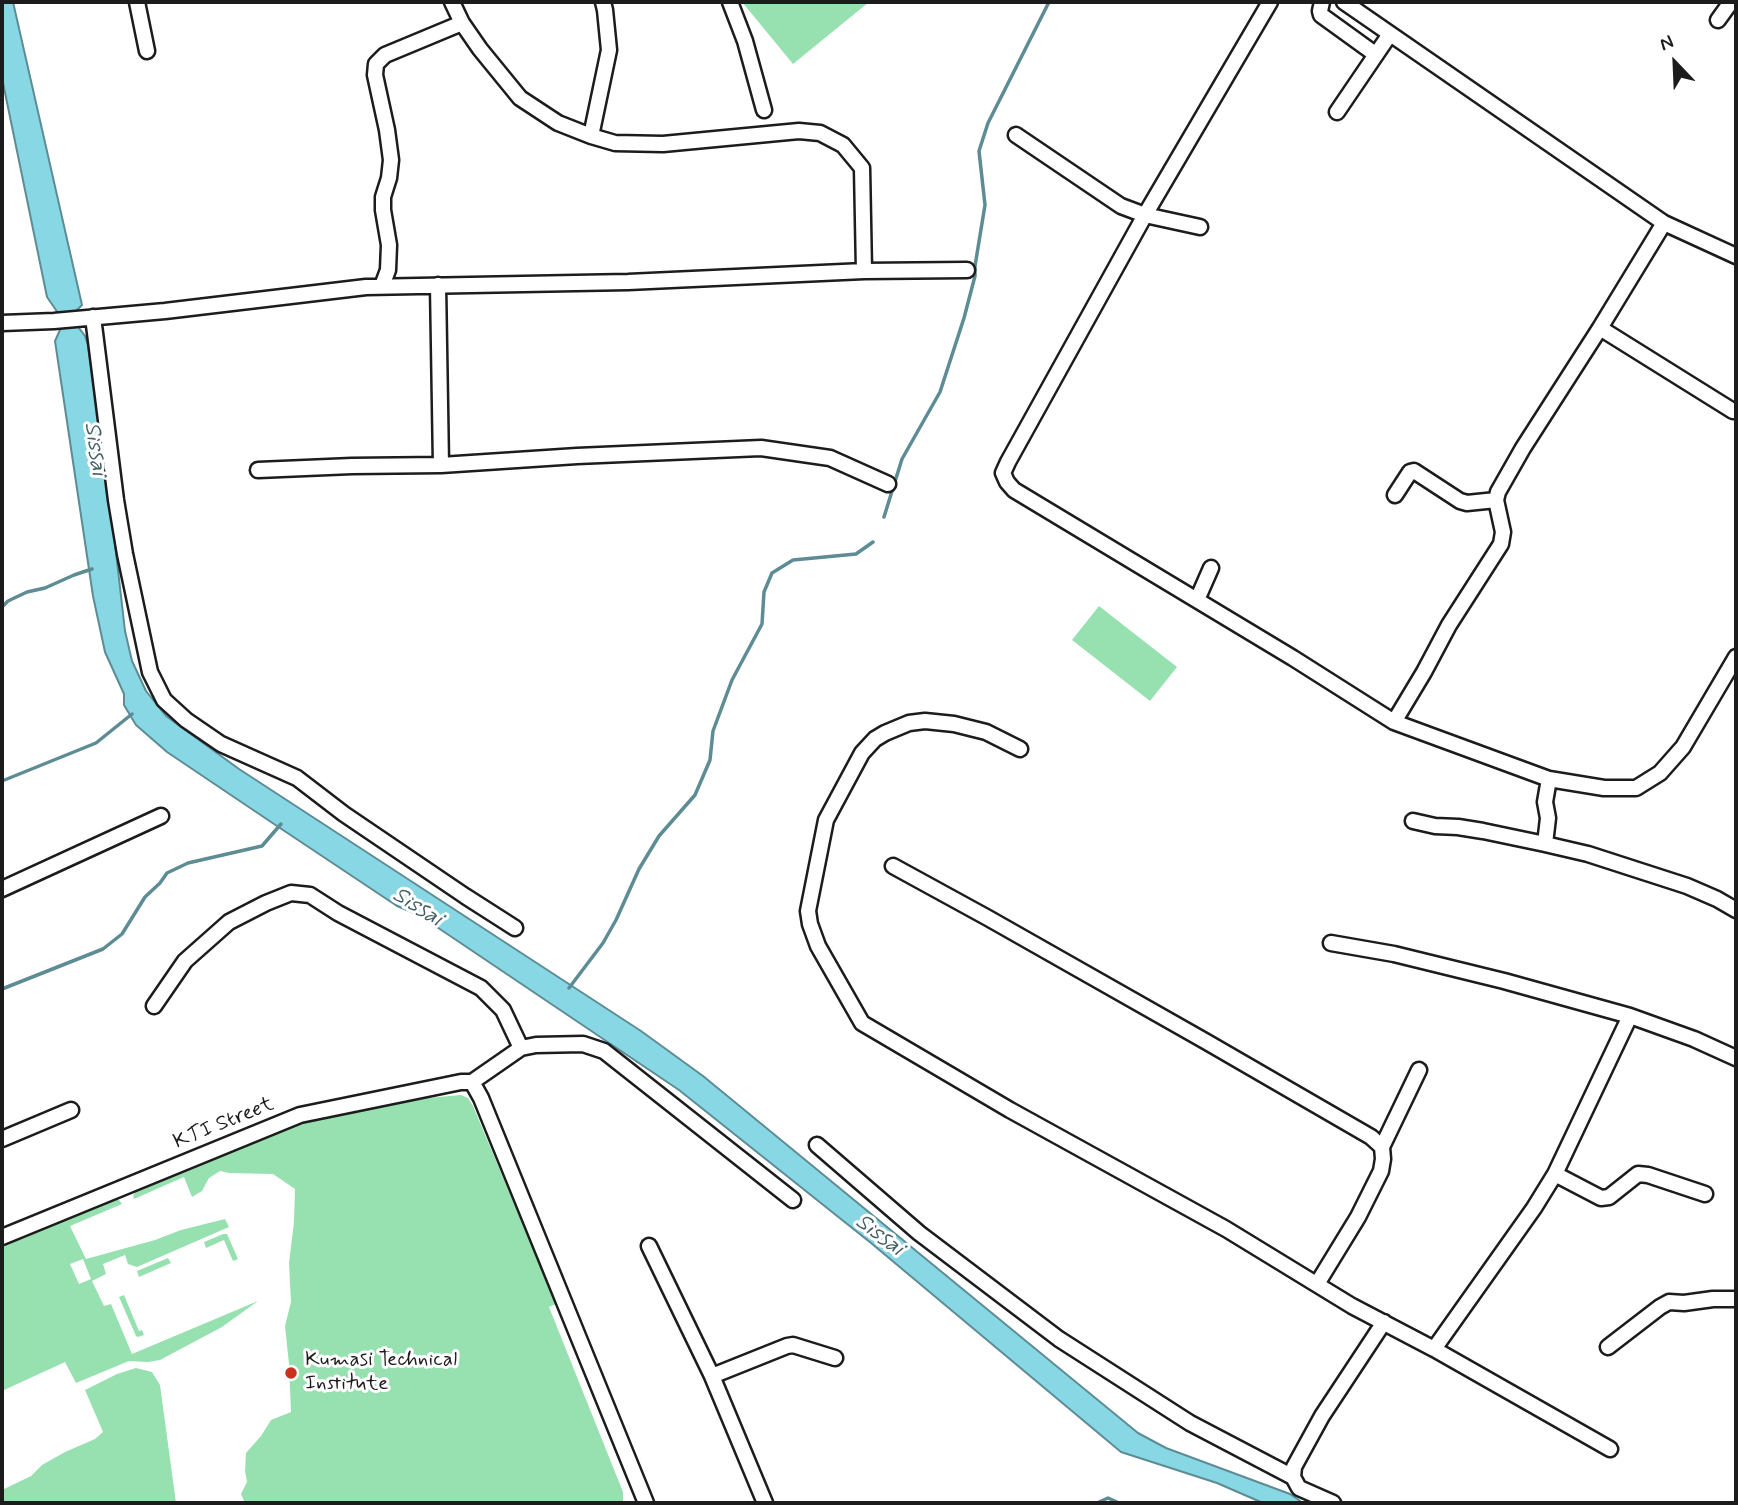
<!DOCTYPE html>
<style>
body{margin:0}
#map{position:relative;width:1738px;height:1505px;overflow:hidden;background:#fff;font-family:Mynerve,sans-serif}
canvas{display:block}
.frame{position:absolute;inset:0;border:4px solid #1c1c1c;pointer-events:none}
.north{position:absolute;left:1640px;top:28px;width:70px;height:70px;-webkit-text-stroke:5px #fff;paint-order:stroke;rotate:337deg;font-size:19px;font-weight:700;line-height:28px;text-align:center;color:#1c1c1c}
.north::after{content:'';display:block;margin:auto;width:24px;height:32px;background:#1c1c1c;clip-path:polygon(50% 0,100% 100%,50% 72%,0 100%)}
</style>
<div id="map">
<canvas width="1738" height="1505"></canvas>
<div class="frame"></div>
<div class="north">N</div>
</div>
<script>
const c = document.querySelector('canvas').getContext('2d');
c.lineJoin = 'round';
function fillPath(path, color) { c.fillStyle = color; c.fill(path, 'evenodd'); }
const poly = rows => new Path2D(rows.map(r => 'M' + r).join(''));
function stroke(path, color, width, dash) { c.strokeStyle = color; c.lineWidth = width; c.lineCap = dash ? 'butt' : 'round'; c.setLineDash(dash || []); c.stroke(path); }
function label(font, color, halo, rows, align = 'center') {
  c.font = font + ' Mynerve,sans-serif'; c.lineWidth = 6; c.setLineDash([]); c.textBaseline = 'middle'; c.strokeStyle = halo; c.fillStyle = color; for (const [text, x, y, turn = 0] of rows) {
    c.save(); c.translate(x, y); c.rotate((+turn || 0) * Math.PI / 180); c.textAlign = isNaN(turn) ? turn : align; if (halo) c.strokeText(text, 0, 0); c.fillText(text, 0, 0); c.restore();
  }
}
fillPath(poly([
 [742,2,869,2,793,64],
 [1099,606,1177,667,1150,701,1072,640],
 [461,1095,468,1098,473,1106,556,1304,549,1307,623,1492,623,1503,245,1503,241,1494,247,1482,245,1471,246,1453,261,1436,271,1420,291,1412,289,1364,285,1326,291,1302,289,1263,294,1222,295,1189,273,1174,229,1173,220,1171,209,1178,202,1191,192,1197,184,1177,134,1199,133,1196,136,1191,302,1122,428,1098],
 [115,1200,119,1200,122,1204,70,1226,86,1259,155,1240,181,1230,225,1219,229,1227,137,1267,128,1264,125,1255,103,1264,106,1274,92,1281,104,1306,111,1304,132,1354,258,1301,222,1327,160,1360,148,1362,129,1361,76,1383,65,1362,2,1391,2,1245],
 [83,1259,91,1279,79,1284,70,1264],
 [223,1234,227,1234,238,1259,233,1261,224,1240,206,1248,204,1242],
 [168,1258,171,1263,139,1277,137,1271],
 [124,1295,139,1331,142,1330,144,1335,138,1337,136,1336,119,1297],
 [136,1368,152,1372,160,1385,176,1503,2,1503,2,1490,31,1476,42,1465,65,1452,95,1439,103,1432,85,1390,117,1374]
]), '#97e1b0');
const water = poly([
 [2,2,13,2,82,305,76,311,79,328,85,336,88,345,109,492,125,631,132,661,146,691,166,716,239,769,641,1031,703,1076,1138,1433,1166,1448,1290,1494,1303,1503,1263,1503,1217,1483,1121,1452,871,1243,679,1090,419,915,397,906,271,822,167,752,136,725,124,705,124,694,105,652,93,596,55,341,60,330,58,313,47,297,2,78,2,2]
]);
fillPath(water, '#88d7e5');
stroke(water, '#5d8c95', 2);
stroke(poly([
 [884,517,902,459,940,392,964,318,975,276,975,266,985,205,979,151,988,123,1049,2],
 [2,607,8,601,27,592,45,588,74,575,92,569],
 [2,781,96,743,132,714],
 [569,988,603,943,616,920,639,869,659,836,695,795,710,760,713,731,732,680,762,624,764,592,772,573,793,560,856,554,873,542],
 [2,989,103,949,122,934,145,897,160,883,167,873,188,863,262,846,281,824],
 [1097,1503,1108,1498,1119,1503]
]), '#5d8c95', 3.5);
const minor = poly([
 [137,2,147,51],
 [452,2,462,23,480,49,520,98,558,123,591,136,615,143,663,144,799,131,820,133,843,145,862,168,864,271],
 [730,2,745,41,764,110],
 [1270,2,1145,215,1008,462,1003,473,1007,482,1014,490,1293,658,1394,722,1549,779,1604,788,1636,788,1660,773,1683,747,1736,657],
 [1322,2,1320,11,1321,15,1375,54],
 [1344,2,1664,223,1736,256],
 [1718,20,1731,2],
 [1337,112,1390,34],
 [1016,135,1121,206,1145,215,1200,227],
 [591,136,609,50,605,10,603,2],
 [438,285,441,465],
 [382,286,388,270,389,245,383,210,383,197,389,178,391,160,387,130,375,75,376,64,385,55,462,23],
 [93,317,116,500,125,554,150,672,164,700,186,720,221,744,297,778,344,814,465,896,515,928],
 [2,323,54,321,165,311,366,287,628,282,864,271,967,270],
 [1600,328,1733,411],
 [258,470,352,466,441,465,577,456,761,448,830,458,888,484],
 [1395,495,1410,472,1414,471,1460,501,1467,503,1496,500],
 [1197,600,1211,568],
 [1394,722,1424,672,1449,625,1501,544,1503,532,1496,500,1498,492,1523,448,1600,328,1664,223],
 [1020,749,986,732,954,724,925,721,909,723,885,733,875,739,862,753,826,820,808,911,810,924,818,946,862,1023,1010,1110,1226,1229,1352,1306,1434,1349,1610,1449],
 [1413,821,1435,826,1458,827,1483,831,1545,844,1548,818,1545,802,1549,779],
 [1545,844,1588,854,1687,886,1717,899,1736,910],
 [893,866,988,918,1205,1041,1371,1137,1382,1147,1383,1159,1381,1171,1358,1217,1317,1284],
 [2,889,161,816],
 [1331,943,1394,954,1504,981,1630,1016,1694,1039,1736,1058],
 [154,1006,185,961,229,922,266,903,291,893,310,895,338,913,481,988,503,1010,521,1048],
 [472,1082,481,1098,646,1503],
 [472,1082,521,1048,536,1045,583,1044,604,1051,793,1200],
 [2,1139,71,1110],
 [817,1145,919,1233,1059,1339,1190,1423,1293,1477],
 [1382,1147,1419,1070],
 [1555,1174,1601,1198,1609,1197,1638,1174,1648,1175,1705,1194],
 [2,1237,300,1115,461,1082,472,1082],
 [649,1246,712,1376,765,1503],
 [1608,1347,1660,1307,1669,1302,1684,1303,1713,1299,1736,1299],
 [1434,1349,1534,1208,1555,1174,1630,1016],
 [712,1376,787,1346,793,1345,835,1358],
 [1333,1503,1299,1488,1293,1477,1294,1467,1322,1416,1384,1322]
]);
stroke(minor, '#1c1c1c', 19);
stroke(minor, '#fff', 14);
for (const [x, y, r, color] of [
 [291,1373,7,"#c8321e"]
]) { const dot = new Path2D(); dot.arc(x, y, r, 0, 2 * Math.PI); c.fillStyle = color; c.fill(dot); stroke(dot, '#fff', 2.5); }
label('21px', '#1c1c1c', '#fff', [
 ["KTI Street",224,1124,-22]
]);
label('21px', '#1c1c1c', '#fff', [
 ["Kumasi Technical",305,1361],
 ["Institute",305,1385]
], 'left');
label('italic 23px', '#425d62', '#fff', [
 ["Sissai",94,449,82],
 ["Sissai",417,908,32],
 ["Sissai",879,1236,37]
]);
</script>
